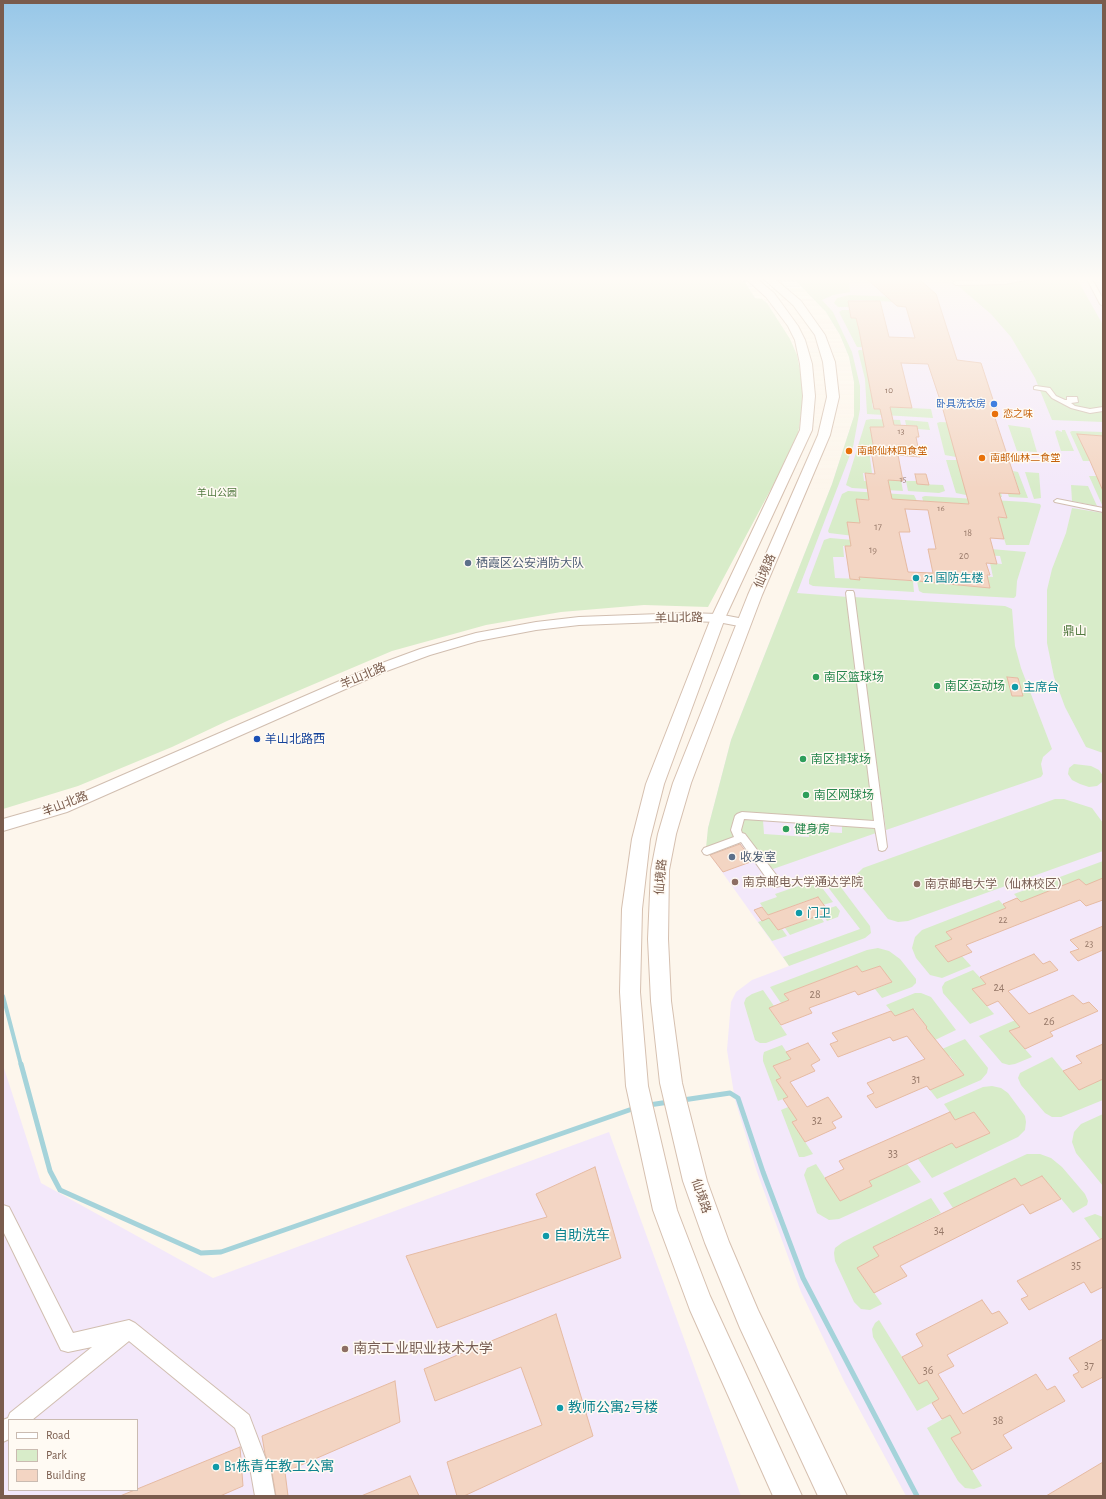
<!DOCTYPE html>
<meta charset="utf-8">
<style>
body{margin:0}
#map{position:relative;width:1106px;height:1499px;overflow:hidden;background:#fdf6ec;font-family:"Alegreya Sans",sans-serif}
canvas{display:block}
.frame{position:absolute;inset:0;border:4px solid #7a5c4d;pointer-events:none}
.legend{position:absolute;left:8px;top:1419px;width:130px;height:72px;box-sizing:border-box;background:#fffaf3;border:1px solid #cabbb1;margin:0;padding:5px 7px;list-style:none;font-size:12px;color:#7a5c4d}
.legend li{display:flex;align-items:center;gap:8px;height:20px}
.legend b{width:20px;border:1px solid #cabbb1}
</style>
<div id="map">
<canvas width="1106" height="1499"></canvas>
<div class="frame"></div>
<ul class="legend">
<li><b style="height:5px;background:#fff"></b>Road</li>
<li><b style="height:11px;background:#d8ecc9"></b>Park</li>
<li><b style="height:11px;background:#f3d5c3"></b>Building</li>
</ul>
</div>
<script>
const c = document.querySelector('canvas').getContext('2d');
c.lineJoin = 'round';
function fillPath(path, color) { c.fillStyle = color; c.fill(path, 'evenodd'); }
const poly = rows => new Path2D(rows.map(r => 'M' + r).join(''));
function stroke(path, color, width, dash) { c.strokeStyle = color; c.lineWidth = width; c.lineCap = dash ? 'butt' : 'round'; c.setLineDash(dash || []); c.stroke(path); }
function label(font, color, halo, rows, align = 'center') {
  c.font = font + ' "Alegreya Sans","Noto Sans SC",sans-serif'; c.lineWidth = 3; c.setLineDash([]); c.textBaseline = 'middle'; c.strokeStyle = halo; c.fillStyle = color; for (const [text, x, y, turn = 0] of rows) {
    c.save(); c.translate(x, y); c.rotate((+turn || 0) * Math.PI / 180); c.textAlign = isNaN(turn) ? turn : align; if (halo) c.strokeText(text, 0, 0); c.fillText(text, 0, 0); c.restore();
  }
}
fillPath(poly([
 [794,279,1103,279,1103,1496,906,1496,844,1381,801,1292,757,1172,735,1100,727,1050,731,1002,736,992,752,980,789,966,707,851,708,828,731,740,832,484,854,416,854,382,849,357,840,335,826,312],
 [3,1065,41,1183,213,1278,609,1132,741,1496,3,1496],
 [9,1420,137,1420,137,1490,9,1490]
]), '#f3e8fa');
fillPath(poly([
 [3,279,740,279,745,282,755,298,762,299,767,303,790,339,797,355,801,376,803,398,799,428,795,444,708,607,644,605,561,612,486,625,392,651,227,721,172,747,78,786,3,809],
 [794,279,849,279,850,292,833,295,822,300,833,312,852,352,860,386,860,409,853,447,797,593,848,597,875,821,740,812,738,813,733,830,735,838,706,848,708,828,731,740,832,484,854,416,854,382,849,357,840,335,826,312],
 [950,279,1077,279,1103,325,1103,422,1052,420,1035,378,1011,337,991,314],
 [849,295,898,297,899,302,857,300,848,301,849,307,838,307,834,303,837,298],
 [842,310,850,310,851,318,857,318,862,344,911,349,857,347,839,312],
 [859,350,912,353,877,357,870,388,871,393,880,403,872,403,873,409,890,410,890,407,931,409,933,418,867,414,865,379,858,351],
 [871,419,900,420,901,425,883,424,884,427,870,427,874,450,869,450,872,473,863,473,864,481,888,482,888,480,901,480,903,491,852,488,846,485,866,420],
 [905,420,928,422,930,430,918,429,917,426,906,425],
 [940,422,981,424,956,457,945,455,937,423],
 [1008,425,1030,428,1037,452,1017,451],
 [1057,430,1062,432,1062,430,1065,430,1074,451,1061,451,1055,432],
 [1072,431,1103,432,1103,436,1078,435,1090,461,1083,461,1070,432],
 [946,460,957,460,966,491,1001,493,1002,497,966,495,956,493],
 [1013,471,1018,472,1028,498,1009,497,1008,494,1020,494],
 [1025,472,1039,473,1041,498,1034,499],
 [1089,476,1097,476,1103,491,1103,507],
 [906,481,917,481,917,484,943,485,945,491,939,493,908,491],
 [1071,485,1088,486,1097,506,1072,501],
 [848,491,914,495,917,501,856,499,860,523,847,523,848,530,853,531,854,536,829,533,828,531,842,494],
 [925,496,1026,502,1040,504,1041,506,1029,545,1006,545,1002,532,984,531,979,516,1006,518,989,505,923,501,922,497],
 [1072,508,1103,513,1103,753,1086,747,1065,707,1054,677,1047,643,1047,590,1052,569,1066,533],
 [830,538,853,540,854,546,843,546,844,557,833,557,835,578,859,579,859,577,913,581,914,592,813,586,809,584,809,580,824,540],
 [979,548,1026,552,1017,581,1016,596,1014,598,923,593,919,591,917,581,990,588,988,580,966,575,993,577,990,563,1002,564,1000,556,981,555],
 [853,597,1005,606,1012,609,1015,646,1021,668,1052,749,1043,757,1041,764,1043,774,1041,777,886,830],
 [1008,677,1017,678,1023,696,1012,696],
 [1074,764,1091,766,1099,770,1103,776,1102,782,1097,786,1089,787,1080,784,1072,780,1068,774,1069,768],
 [1055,799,1064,799,1092,808,1103,823,1103,851,908,921,898,922,888,919,856,880,857,874,863,868],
 [743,819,763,820,764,834,809,837,808,823,823,824,824,832,842,833,842,826,875,828,876,833,773,869,742,836,740,829],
 [1103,861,1103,880,1086,885,1079,879,1021,902,1014,894],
 [828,876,834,878,870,926,871,933,865,938,789,966,783,957,860,929,821,878],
 [816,880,833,902,823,905,817,897,768,915,760,903,777,897,775,894],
 [999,900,1006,908,946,932,952,939,948,962,962,956,971,966,942,978,930,975,916,958,912,948,915,937,922,930],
 [836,906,840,911,838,917,827,921,822,914,827,909],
 [819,915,824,922,790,935,785,928],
 [769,918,778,930,782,929,787,936,772,941,758,922],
 [878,948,889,951,900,959,916,979,916,983,912,987,882,998,875,989,892,982,880,966,862,972,857,966,784,994,789,1000,781,1003,770,987,867,950],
 [973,970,986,984,973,990,994,1014,970,1024,943,993,942,987,945,982],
 [763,990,774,1006,769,1008,787,1035,766,1043,760,1043,755,1040,744,1003,746,998,752,994],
 [915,993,921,993,931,997,956,1030,935,1040,916,1032,927,1027,914,1009,895,1016,886,1005],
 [1020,1018,1025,1025,1010,1032,1032,1057,1015,1064,1009,1065,1002,1063,979,1036],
 [965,1039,988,1068,987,1073,981,1080,937,1099,930,1090,964,1075,950,1056,938,1061,933,1053],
 [782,1045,791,1059,773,1067,781,1078,777,1080,788,1097,778,1101,763,1061,763,1056,764,1052],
 [1052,1057,1079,1090,1103,1079,1103,1100,1061,1117,1052,1117,1045,1113,1021,1085,1018,1078,1020,1073],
 [992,1086,1001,1088,1008,1093,1025,1116,1026,1122,1025,1130,1018,1137,932,1178,918,1159,952,1143,956,1148,989,1133,974,1112,955,1120,944,1104,983,1087],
 [793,1105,802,1118,792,1122,813,1154,804,1157,799,1157,781,1110],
 [1103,1114,1103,1186,1076,1153,1072,1142,1074,1132,1081,1124],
 [1027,1154,1040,1154,1051,1158,1062,1167,1085,1194,1088,1201,1087,1205,1073,1213,1042,1176,1021,1186,1015,1178,953,1208,943,1193],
 [816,1164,840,1201,872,1186,869,1181,907,1164,921,1182,839,1219,829,1220,817,1213,804,1175,807,1168],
 [931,1198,941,1213,873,1247,879,1256,857,1268,882,1304,870,1310,861,1309,854,1302,835,1261,834,1253,835,1248,843,1242],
 [1095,1214,1103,1217,1103,1243,1084,1218],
 [879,1320,919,1384,927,1380,939,1399,917,1411,873,1337,872,1329,875,1323],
 [950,1415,961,1433,952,1438,982,1486,974,1489,965,1488,958,1481,927,1428]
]), '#d8ecc9');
stroke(poly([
 [3,996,21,1065]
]), '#a5d3da', 4);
stroke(poly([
 [21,1064,50,1171,60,1190,201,1253,221,1252,635,1108],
 [683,1100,730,1093,738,1098,763,1172,803,1278,917,1496],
 [649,1105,669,1102]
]), '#a5d3da', 5);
const building = poly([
 [867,279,919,279,936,294,957,360,981,363,998,415,994,415,1020,494,999,493,1007,518,998,517,1004,539,990,538,997,564,986,563,990,575,987,575,990,588,917,581,859,577,860,580,850,579,845,546,851,546,847,522,860,523,856,499,869,500,865,473,875,474,871,450,874,450,870,427,884,427,880,409,874,409,859,330,856,318,851,318,848,301,880,301,889,337,915,338,906,307,897,306,867,279],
 [901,363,928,364,942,406,969,504,892,499,888,480,903,481,898,455,920,457,916,437,919,437,917,426,894,425,890,407,912,408,901,363],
 [905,509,928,510,936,549,928,549,933,573,908,572,899,532,910,532,905,509],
 [1077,434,1103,436,1103,491,1090,461,1077,434],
 [915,474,926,474,929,485,917,484,915,474],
 [1007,677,1018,678,1023,696,1012,696,1007,677],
 [740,844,753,861,723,872,710,855,740,844],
 [1103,878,1103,900,1086,906,1080,900,966,945,972,952,948,962,935,946,952,939,946,932,1006,908,1003,904,1017,898,1021,902,1079,879,1086,885,1103,878],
 [818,897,829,912,778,930,769,918,762,921,754,910,762,907,768,915,818,897],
 [1103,926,1103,950,1078,961,1070,952,1079,949,1070,940,1103,926],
 [1034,954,1043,964,1050,961,1058,970,1008,991,1029,1014,1073,995,1083,1004,1089,1002,1098,1011,1050,1032,1053,1036,1025,1049,1009,1031,1020,1027,998,1001,987,1006,972,989,986,984,980,977,1034,954],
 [857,966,862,972,880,966,892,982,858,995,855,991,809,1008,812,1013,781,1025,769,1008,789,1000,784,994,857,966],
 [913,1009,927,1027,926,1028,964,1075,930,1090,927,1086,876,1108,867,1096,874,1093,867,1083,925,1059,907,1036,893,1041,890,1037,838,1057,830,1044,838,1041,832,1033,891,1011,895,1016,913,1009],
 [808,1043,820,1060,811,1065,815,1071,790,1082,807,1107,828,1097,842,1117,832,1122,836,1128,805,1142,792,1122,797,1120,783,1099,788,1097,776,1080,781,1078,773,1066,791,1059,786,1052,808,1043],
 [1103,1044,1103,1079,1079,1090,1063,1071,1082,1063,1076,1056,1103,1044],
 [950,1112,955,1120,974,1112,990,1133,956,1148,952,1143,869,1181,872,1186,840,1201,825,1178,844,1169,839,1161,950,1112],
 [595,1167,621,1258,437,1328,406,1256,547,1217,536,1194,595,1167],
 [1042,1176,1061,1199,1030,1214,1023,1204,900,1266,907,1276,874,1293,857,1268,879,1256,873,1247,1015,1178,1021,1186,1042,1176],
 [1103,1238,1103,1287,1091,1293,1084,1282,1029,1310,1021,1299,1028,1296,1017,1281,1103,1238],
 [982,1300,992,1314,999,1311,1008,1323,947,1355,954,1366,938,1374,963,1414,1036,1374,1047,1390,1055,1386,1065,1401,1003,1435,1012,1448,972,1470,951,1438,961,1433,950,1415,942,1419,932,1403,939,1399,927,1380,919,1384,902,1357,923,1346,916,1334,982,1300],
 [556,1314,593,1436,464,1496,457,1496,447,1462,542,1425,521,1367,435,1401,424,1369,556,1314],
 [1103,1339,1103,1377,1082,1388,1073,1375,1079,1372,1069,1358,1103,1339],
 [395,1381,400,1422,285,1472,288,1496,276,1496,272,1473,265,1454,262,1436,395,1381],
 [240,1447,243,1486,220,1496,120,1496,240,1447],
 [1103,1462,1103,1496,1046,1496,1103,1462],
 [410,1476,419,1496,361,1496,410,1476]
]);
fillPath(building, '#f3d5c3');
stroke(building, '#e6bba3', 1);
const pedestrian = poly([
 [1017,279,1031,279,1005,284,956,285,953,283,956,281,1017,279],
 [1087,279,1092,279,1103,299,1103,306,1100,304,1087,279],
 [1036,386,1050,388,1056,396,1065,400,1067,400,1067,397,1077,397,1078,402,1071,403,1075,406,1090,409,1103,407,1103,411,1090,413,1071,408,1052,398,1046,391,1034,389,1034,387,1036,386],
 [1057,499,1103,508,1103,512,1055,502,1054,501,1057,499],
 [847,591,853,591,854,593,887,847,885,850,882,851,879,850,875,828,744,819,741,830,742,833,745,834,780,880,781,883,780,886,776,887,772,886,741,842,707,855,704,854,702,851,704,848,734,837,731,830,735,816,737,814,742,812,874,821,846,593,847,591]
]);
const minor = poly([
 [3,1205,9,1207,73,1333,129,1320,135,1323,249,1415,271,1473,275,1496,255,1496,251,1473,235,1428,129,1341,32,1420,9,1420,9,1439,3,1442,3,1420,8,1418,10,1413,92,1347,68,1352,61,1350,3,1231,3,1205]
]);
const tertiary = poly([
 [687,613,718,614,749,620,751,623,749,626,744,627,718,622,687,621,579,625,536,630,478,641,430,655,384,672,67,812,3,831,3,819,56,804,374,666,420,649,476,633,536,622,579,617,687,613]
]);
const secondary = poly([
 [746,279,757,279,774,293,798,326,805,340,812,364,815,396,812,430,725,618,664,784,650,839,642,909,640,992,648,1086,677,1210,710,1296,802,1496,773,1496,690,1310,653,1210,626,1086,620,992,622,909,632,839,646,784,711,618,800,430,803,396,800,364,795,340,788,326,766,297,746,279],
 [764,279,775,279,801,301,825,335,835,362,839,397,830,435,762,595,691,783,676,834,669,870,668,939,671,1001,682,1083,707,1181,729,1242,758,1310,847,1496,818,1496,740,1328,705,1243,683,1181,660,1083,651,1001,648,939,651,870,658,834,673,783,748,595,818,435,827,397,823,362,815,335,793,305,764,279]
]);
stroke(pedestrian, '#d1beb0', 2);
stroke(minor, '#d1beb0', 2);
stroke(tertiary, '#d1beb0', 2);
stroke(secondary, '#d6c0b0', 2);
fillPath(pedestrian, '#fff');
fillPath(minor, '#fff');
fillPath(tertiary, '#fff');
fillPath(secondary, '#fff');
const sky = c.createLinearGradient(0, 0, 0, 489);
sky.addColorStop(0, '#97c7e8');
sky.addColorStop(0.57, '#fefbf6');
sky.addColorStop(1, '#fefbf600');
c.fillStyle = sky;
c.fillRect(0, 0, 1106, 489);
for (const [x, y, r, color] of [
 [994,404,4,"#3f7fe0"],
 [995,414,4,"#e8710a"],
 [849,451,4,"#e8710a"],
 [982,458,4,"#e8710a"],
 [468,563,4,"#5c6f8a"],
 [916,578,4,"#0f9aa8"],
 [816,677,4,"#2e9e5b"],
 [937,686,4,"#2e9e5b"],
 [1015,687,4,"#0f9aa8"],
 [257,739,4,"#1a4fb4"],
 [803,759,4,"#2e9e5b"],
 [806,795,4,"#2e9e5b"],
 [786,829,4,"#2e9e5b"],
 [732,857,4,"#5c6f8a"],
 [735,882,4,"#8d6e63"],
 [917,884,4,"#8d6e63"],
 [799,913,4,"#0f9aa8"],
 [546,1236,4,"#0f9aa8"],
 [345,1349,4,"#8d6e63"],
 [560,1408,4,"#0f9aa8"],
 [216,1467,4,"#0f9aa8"]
]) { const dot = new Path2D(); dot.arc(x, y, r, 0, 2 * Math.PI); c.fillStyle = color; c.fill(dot); stroke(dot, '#fffaf3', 1.5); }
label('9px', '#987a6a', null, [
 ["10",889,390],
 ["13",901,431],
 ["15",903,479],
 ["16",941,508]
]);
label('10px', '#366cbe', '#fffaf3', [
 ["卧具洗衣房",986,404]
], 'right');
label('10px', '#c56008', '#fffaf3', [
 ["恋之味",1003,414],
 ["南邮仙林四食堂",857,451],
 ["南邮仙林二食堂",990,458]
], 'left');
label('10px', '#537a41', '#fffaf3', [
 ["羊山公园",217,493]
]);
label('10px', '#987a6a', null, [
 ["17",878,527],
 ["18",968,533],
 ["19",873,550],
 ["20",964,556],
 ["22",1003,920],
 ["23",1089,944]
]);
label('12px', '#4e5e75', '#fffaf3', [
 ["栖霞区公安消防大队",476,563],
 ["收发室",740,857]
], 'left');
label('12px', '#7a5c4d', '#fffaf3', [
 ["仙境路",765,571,-67],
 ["羊山北路",679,618,-1],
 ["羊山北路",363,676,-23],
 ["羊山北路",65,804,-21],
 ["仙境路",661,877,-85],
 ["仙境路",701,1196,71]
]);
label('12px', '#0d838f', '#fffaf3', [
 ["21 国防生楼",924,578],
 ["主席台",1023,687],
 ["门卫",807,913]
], 'left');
label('12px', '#537a41', '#fffaf3', [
 ["鼎山",1075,631]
]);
label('12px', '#27864d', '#fffaf3', [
 ["南区篮球场",824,677],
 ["南区运动场",945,686],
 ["南区排球场",811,759],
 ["南区网球场",814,795],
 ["健身房",794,829]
], 'left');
label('12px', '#164399', '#fffaf3', [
 ["羊山北路西",265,739]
], 'left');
label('12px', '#785e54', '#fffaf3', [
 ["南京邮电大学通达学院",743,882],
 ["南京邮电大学（仙林校区）",925,884]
], 'left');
label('12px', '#987a6a', null, [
 ["24",999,987],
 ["28",815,994],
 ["26",1049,1021],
 ["31",916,1079],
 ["32",817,1120],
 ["33",893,1153],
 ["34",939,1230],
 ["35",1076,1265],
 ["37",1089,1365],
 ["36",928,1370],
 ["38",998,1420]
]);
label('14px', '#0d838f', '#fffaf3', [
 ["自助洗车",554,1236],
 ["教师公寓2号楼",568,1408],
 ["B1栋青年教工公寓",224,1467]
], 'left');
label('14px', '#785e54', '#fffaf3', [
 ["南京工业职业技术大学",353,1349]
], 'left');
</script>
